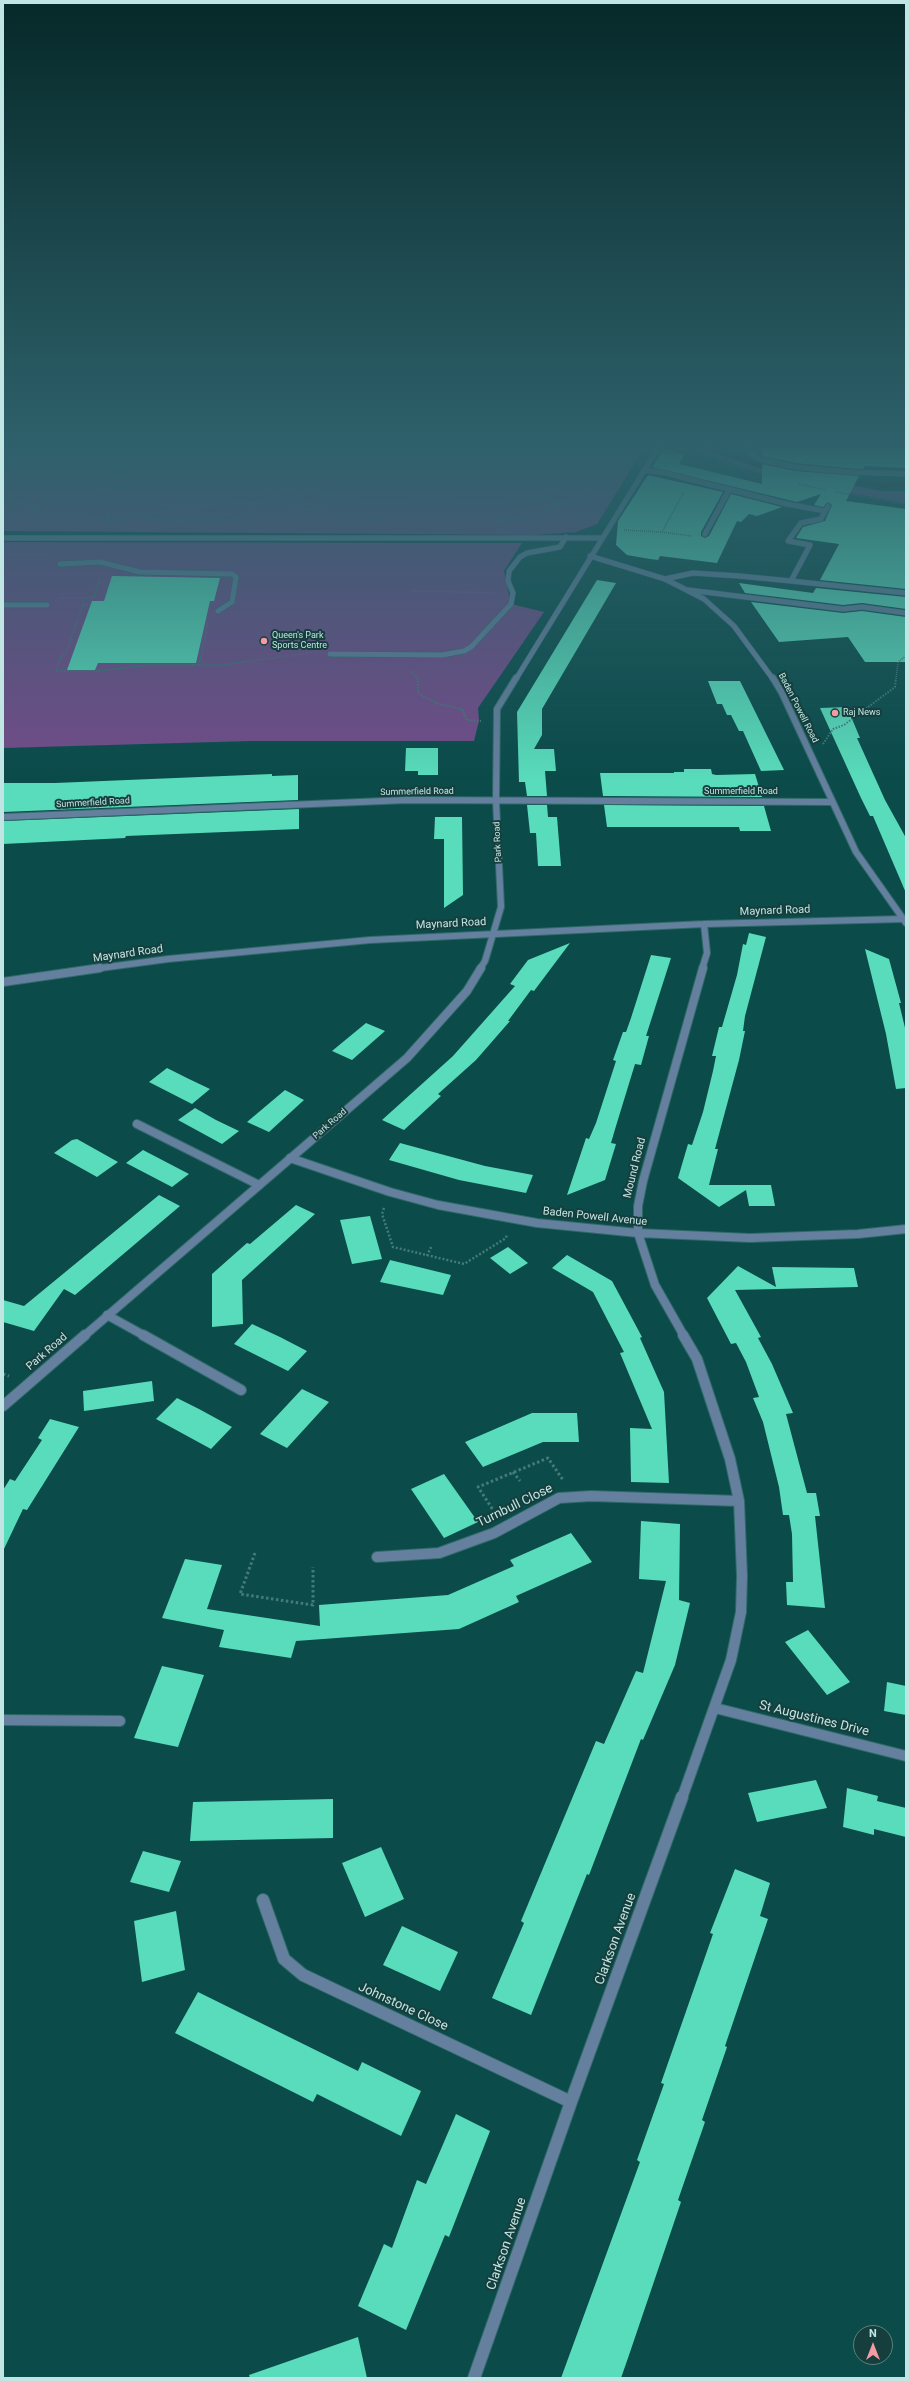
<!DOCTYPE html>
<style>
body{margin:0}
#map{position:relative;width:909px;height:2381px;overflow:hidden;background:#0b4b4a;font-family:Roboto,sans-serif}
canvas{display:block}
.frame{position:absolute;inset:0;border:4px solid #c1e5e3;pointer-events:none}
.north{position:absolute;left:853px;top:2325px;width:40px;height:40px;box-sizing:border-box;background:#163e3d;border:1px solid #5a817f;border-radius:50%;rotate:0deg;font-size:11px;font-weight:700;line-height:16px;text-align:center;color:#c1e5e3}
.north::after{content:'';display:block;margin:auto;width:14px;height:18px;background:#f49aa3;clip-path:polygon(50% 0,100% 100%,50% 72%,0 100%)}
</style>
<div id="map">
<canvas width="909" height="2381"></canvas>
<div class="frame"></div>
<div class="north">N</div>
</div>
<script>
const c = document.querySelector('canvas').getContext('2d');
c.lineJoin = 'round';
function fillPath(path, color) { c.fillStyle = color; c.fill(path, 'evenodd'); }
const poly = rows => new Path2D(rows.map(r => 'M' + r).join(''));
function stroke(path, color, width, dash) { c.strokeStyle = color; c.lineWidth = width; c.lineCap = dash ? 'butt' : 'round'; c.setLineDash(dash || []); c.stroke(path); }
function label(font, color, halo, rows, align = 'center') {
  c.font = font + ' Roboto,sans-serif'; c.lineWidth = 4; c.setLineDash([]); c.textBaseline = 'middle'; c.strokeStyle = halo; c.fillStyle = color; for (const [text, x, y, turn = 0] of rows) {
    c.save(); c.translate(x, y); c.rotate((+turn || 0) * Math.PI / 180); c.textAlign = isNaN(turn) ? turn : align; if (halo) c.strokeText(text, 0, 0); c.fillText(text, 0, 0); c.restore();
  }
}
fillPath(poly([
 [3,448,644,448,597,524,576,532,534,535,3,531],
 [691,448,701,448,751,465,790,474,882,491,906,491,906,503,821,488,758,473],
 [3,542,522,543,504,571,511,604,544,612,478,708,479,721,474,741,250,741,3,748]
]), '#744b8a');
stroke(poly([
 [706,448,770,469],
 [848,481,884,486,906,484]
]), '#192c2c', 4.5);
fillPath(poly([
 [665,448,684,455,679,464,762,484,762,464,795,471,859,476,846,501,906,509,906,589,820,580,839,544,796,538,803,527,825,521,832,505,828,502,823,507,814,505,821,494,797,502,652,467],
 [762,448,906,448,906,468,865,466,863,469,847,468,796,463,762,456],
 [648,475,723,492,701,532,701,536,705,538,709,536,731,494,782,507,757,516,749,514,741,522,737,521,717,563,660,556,658,560,650,559,627,555,616,545,618,521],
 [112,576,220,578,214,601,210,601,196,663,98,663,95,670,67,670,92,601,104,601],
 [597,580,616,583,542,709,542,735,534,749,554,749,556,771,545,771,547,796,527,796,525,782,519,782,517,712],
 [739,583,813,593,816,588,906,597,906,609,862,603,843,605,745,593],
 [751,602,843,613,862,611,906,617,906,662,865,662,848,637,779,642],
 [708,681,740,681,784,770,761,771,743,731,739,731,731,715,727,715,722,704,717,704],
 [847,707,860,738,857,738,885,800,906,838,906,893,873,816,870,816,861,798,820,708],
 [406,748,438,748,438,775,418,775,418,771,405,771],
 [684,769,711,769,712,774,716,775,755,774,762,797,603,796,600,773,674,773,674,772,684,772],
 [272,774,272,776,298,775,298,800,3,812,3,783,55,783],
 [527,805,547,805,548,817,557,817,561,866,538,866,536,833,530,833],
 [604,805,764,806,771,831,740,831,739,827,607,827],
 [299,809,299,829,126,836,125,838,3,844,3,821],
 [435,817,462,817,463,895,444,908,444,839,434,839],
 [749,933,766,937,745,1016,743,1031,745,1031,739,1060,715,1149,718,1149,709,1185,771,1185,775,1206,749,1206,746,1190,719,1207,678,1178,688,1144,692,1145,703,1112,713,1071,716,1056,712,1056,719,1027,722,1027,737,975,743,944,746,945],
 [570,943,534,991,531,990,508,1021,510,1021,476,1060,438,1094,441,1096,404,1130,382,1120,453,1056,515,986,510,984,528,960],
 [865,949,889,959,901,1003,899,1003,906,1032,906,1088,896,1089,886,1034],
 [651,955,671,958,646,1036,649,1036,641,1065,635,1064,616,1126,611,1143,616,1144,605,1180,567,1195,586,1138,589,1139,596,1123,616,1061,613,1060,623,1032,626,1032,631,1018],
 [366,1023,385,1031,352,1060,332,1051],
 [167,1068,189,1079,210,1089,192,1104,149,1082],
 [285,1090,304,1100,269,1132,247,1122],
 [195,1108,216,1120,239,1131,222,1144,178,1120],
 [77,1139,118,1162,97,1177,54,1153,72,1140],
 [400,1143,485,1166,533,1175,526,1193,459,1180,389,1160],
 [143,1150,189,1174,172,1187,126,1163],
 [159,1195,180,1206,75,1295,64,1289,34,1331,3,1322,3,1300,24,1306],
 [296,1205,315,1214,242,1280,243,1324,212,1327,212,1274,247,1243,250,1244],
 [370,1216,382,1259,352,1264,340,1220],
 [508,1247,528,1263,510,1274,490,1258],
 [567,1255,612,1281,642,1337,640,1338,664,1392,669,1483,631,1482,630,1428,652,1429,620,1353,624,1352,593,1292,552,1268],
 [390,1260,451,1275,443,1295,380,1282],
 [738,1266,776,1287,772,1267,854,1268,858,1287,735,1290,761,1337,758,1338,772,1364,793,1413,786,1414,807,1493,816,1493,820,1516,815,1516,825,1608,787,1605,786,1582,793,1582,792,1534,789,1515,783,1515,779,1487,763,1422,753,1398,759,1397,746,1362,736,1343,731,1344,707,1298],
 [252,1324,280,1337,307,1351,288,1371,234,1344],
 [152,1381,154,1401,84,1411,83,1391],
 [302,1389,329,1402,287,1448,260,1434],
 [177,1398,199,1409,232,1427,211,1449,156,1419],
 [532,1413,577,1413,579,1442,543,1442,483,1467,465,1442],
 [50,1419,79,1427,27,1510,23,1509,3,1551,3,1490,10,1479,15,1481,42,1440,38,1438],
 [444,1474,478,1522,444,1538,411,1489],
 [641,1521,680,1524,679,1600,690,1603,675,1665,643,1740,641,1739,589,1875,587,1874,531,2015,492,1998,524,1923,521,1921,596,1741,604,1744,636,1671,643,1673,666,1581,639,1579],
 [571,1533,592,1562,516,1596,519,1602,459,1629,296,1641,291,1658,219,1647,224,1630,162,1618,185,1559,222,1565,207,1609,320,1626,319,1605,448,1595,514,1566,510,1560],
 [808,1630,850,1682,827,1695,785,1642],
 [162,1666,204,1675,178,1747,134,1738],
 [887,1682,906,1686,906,1715,884,1711],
 [816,1780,827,1808,757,1822,748,1793],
 [847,1788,878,1796,877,1801,906,1808,906,1837,874,1829,874,1835,843,1827],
 [333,1799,333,1838,190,1841,193,1802],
 [381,1847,404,1899,365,1917,342,1863],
 [143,1851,181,1861,169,1892,130,1882],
 [735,1869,770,1883,760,1916,768,1919,725,2046,727,2047,702,2120,705,2122,678,2200,681,2202,628,2358,621,2378,561,2378,640,2162,637,2160,664,2084,661,2083,713,1934,710,1933],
 [176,1911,185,1970,142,1982,134,1921],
 [402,1926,458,1952,440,1991,383,1965],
 [198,1992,358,2071,362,2062,421,2091,401,2136,317,2094,313,2102,175,2033],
 [456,2114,490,2131,449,2237,445,2235,406,2330,358,2306,384,2244,392,2248,417,2180,426,2184],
 [358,2337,367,2378,250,2378,249,2375]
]), '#59dcbb');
const serviceFar1 = poly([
 [745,448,758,459,795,467,847,472,906,474],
 [787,504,825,511],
 [60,564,100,562,140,572,232,574,236,577,232,602,218,611],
 [739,576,791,581,810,545,788,541,801,523,821,519,828,506],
 [791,581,906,593],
 [688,590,843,609,862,607,906,613],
 [3,605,47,605],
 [330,654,442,655,464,651,471,647,511,604,513,593,508,581,509,571,520,557,527,553,560,547,566,537]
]);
const service = poly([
 [3,1720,120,1721]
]);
const minorFar4 = poly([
 [644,470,665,473,787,504],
 [705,534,729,490],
 [665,579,693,573,739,576]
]);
const minorFar3 = poly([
 [3,817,407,800,831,802],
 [93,969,168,959,370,940,704,924,903,919],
 [702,969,707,953,704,924]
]);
const minorFar2 = poly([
 [3,982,100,968],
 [137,1124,259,1185],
 [290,1158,390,1192,438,1205,537,1223,638,1233,750,1238,858,1234,906,1229],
 [107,1315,145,1336],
 [684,1336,655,1285,638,1233,638,1206,643,1181,703,968]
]);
const minorFar1 = poly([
 [143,1335,241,1390],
 [377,1557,439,1553,494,1533,559,1498,591,1496,739,1501],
 [715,1708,906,1756],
 [682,1798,731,1660,741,1612,742,1576,739,1501,730,1459,697,1359,683,1335]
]);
const minor = poly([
 [263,1900,284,1959,303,1975,571,2102],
 [474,2378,571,2102,682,1797]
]);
const tertiaryFar3 = poly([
 [3,538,601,538],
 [590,556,665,579,704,599,734,626,773,679],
 [516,679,658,448]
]);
const tertiaryFar2 = poly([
 [773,678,782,693,856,852,906,923],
 [480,969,485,961,501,907,496,801,497,709,516,678]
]);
const tertiaryFar1 = poly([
 [84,1336,407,1058,467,991,481,968]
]);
const tertiary = poly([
 [3,1406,85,1335]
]);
stroke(serviceFar1, '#2f6a69', 6);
stroke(service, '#2f6a69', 12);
stroke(minorFar4, '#2f6a69', 6);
stroke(minorFar3, '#2f6a69', 8);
stroke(minorFar2, '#2f6a69', 10);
stroke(minorFar1, '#2f6a69', 12);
stroke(minor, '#2f6a69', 14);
stroke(tertiaryFar3, '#2f6a69', 6);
stroke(tertiaryFar2, '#2f6a69', 8);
stroke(tertiaryFar1, '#2f6a69', 10);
stroke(tertiary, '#2f6a69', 12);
stroke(poly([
 [687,448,747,471],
 [601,452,614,448],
 [3,466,20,448],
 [106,468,123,469,133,473,134,477,123,486,107,488,90,487,81,482,81,478,89,472,106,468],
 [799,484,825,490],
 [836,492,906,504],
 [3,493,9,499,33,510,64,517,109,519,98,488],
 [253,503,316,510],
 [564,504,582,494,600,474,603,458,599,448],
 [329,512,381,521],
 [330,512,303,501,297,492,297,483,334,498,351,500,423,505,496,503,537,496,555,487,569,472,574,462,574,448],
 [142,517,174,521,227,520,243,517,255,510,258,507,254,504],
 [496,521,535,515,564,504,538,496],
 [110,524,109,519,203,506,253,503,279,494,297,483,306,448],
 [624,530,662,532,684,492],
 [662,532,691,536],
 [3,555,48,555],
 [411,591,497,593],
 [59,598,85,598,66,653,61,656,56,671,98,671,147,665,222,665,316,652],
 [85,598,94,598,100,578],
 [83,605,90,605],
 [199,665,208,622],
 [411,671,418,679],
 [896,679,898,662,906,656]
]), '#447b7a', 1.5, [1, 1]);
stroke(poly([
 [418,678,418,692,422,696,439,704,462,709,467,720,481,721],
 [823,744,833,729,844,725,895,687,896,678]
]), '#447b7a', 2, [1.5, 1.5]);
stroke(poly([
 [384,1208,382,1214,393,1247,464,1264,506,1238,507,1234],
 [427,1256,431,1247]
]), '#447b7a', 2.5, [2, 2]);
stroke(poly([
 [3,1374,9,1376],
 [513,1472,520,1481],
 [495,1513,478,1487,548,1458,563,1480],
 [255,1553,240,1594,313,1605,313,1567]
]), '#447b7a', 3, [2.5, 2.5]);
stroke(serviceFar1, '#657f9e', 5);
stroke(service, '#657f9e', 10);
stroke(minorFar4, '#657f9e', 5);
stroke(minorFar3, '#657f9e', 6);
stroke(minorFar2, '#657f9e', 8);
stroke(minorFar1, '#657f9e', 10);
stroke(minor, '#657f9e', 12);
stroke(tertiaryFar3, '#657f9e', 5);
stroke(tertiaryFar2, '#657f9e', 6);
stroke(tertiaryFar1, '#657f9e', 8);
stroke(tertiary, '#657f9e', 10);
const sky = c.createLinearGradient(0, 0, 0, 781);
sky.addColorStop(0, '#062929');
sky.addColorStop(0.57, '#2e616b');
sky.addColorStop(1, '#2e616b00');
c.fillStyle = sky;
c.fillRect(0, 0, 909, 781);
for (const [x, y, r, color] of [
 [264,641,4,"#f49aa3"],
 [835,713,4,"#f49aa3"]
]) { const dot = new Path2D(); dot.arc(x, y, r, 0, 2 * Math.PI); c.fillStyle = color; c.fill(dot); stroke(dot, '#163e3d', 1.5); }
label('9px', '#c1e5e3', '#163e3d', [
 ["Queen's Park",272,636],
 ["Sports Centre",272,646],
 ["Raj News",843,713]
], 'left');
label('9px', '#c1e5e3', '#163e3d', [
 ["Baden Powell Road",798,708,63],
 ["Summerfield Road",417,792,-1],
 ["Summerfield Road",741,792],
 ["Summerfield Road",93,803,-3],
 ["Park Road",498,842,-93],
 ["Park Road",330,1124,-41]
]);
label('11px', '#c1e5e3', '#163e3d', [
 ["Maynard Road",775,911,-2],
 ["Maynard Road",451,924,-3],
 ["Maynard Road",128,954,-8],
 ["Mound Road",635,1168,-76],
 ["Baden Powell Avenue",595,1217,6],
 ["Park Road",47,1352,-41]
]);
label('13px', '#c1e5e3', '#163e3d', [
 ["Turnbull Close",515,1506,-26],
 ["St Augustines Drive",814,1719,14],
 ["Clarkson Avenue",616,1939,-70],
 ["Johnstone Close",403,2007,25],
 ["Clarkson Avenue",507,2244,-71]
]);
</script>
